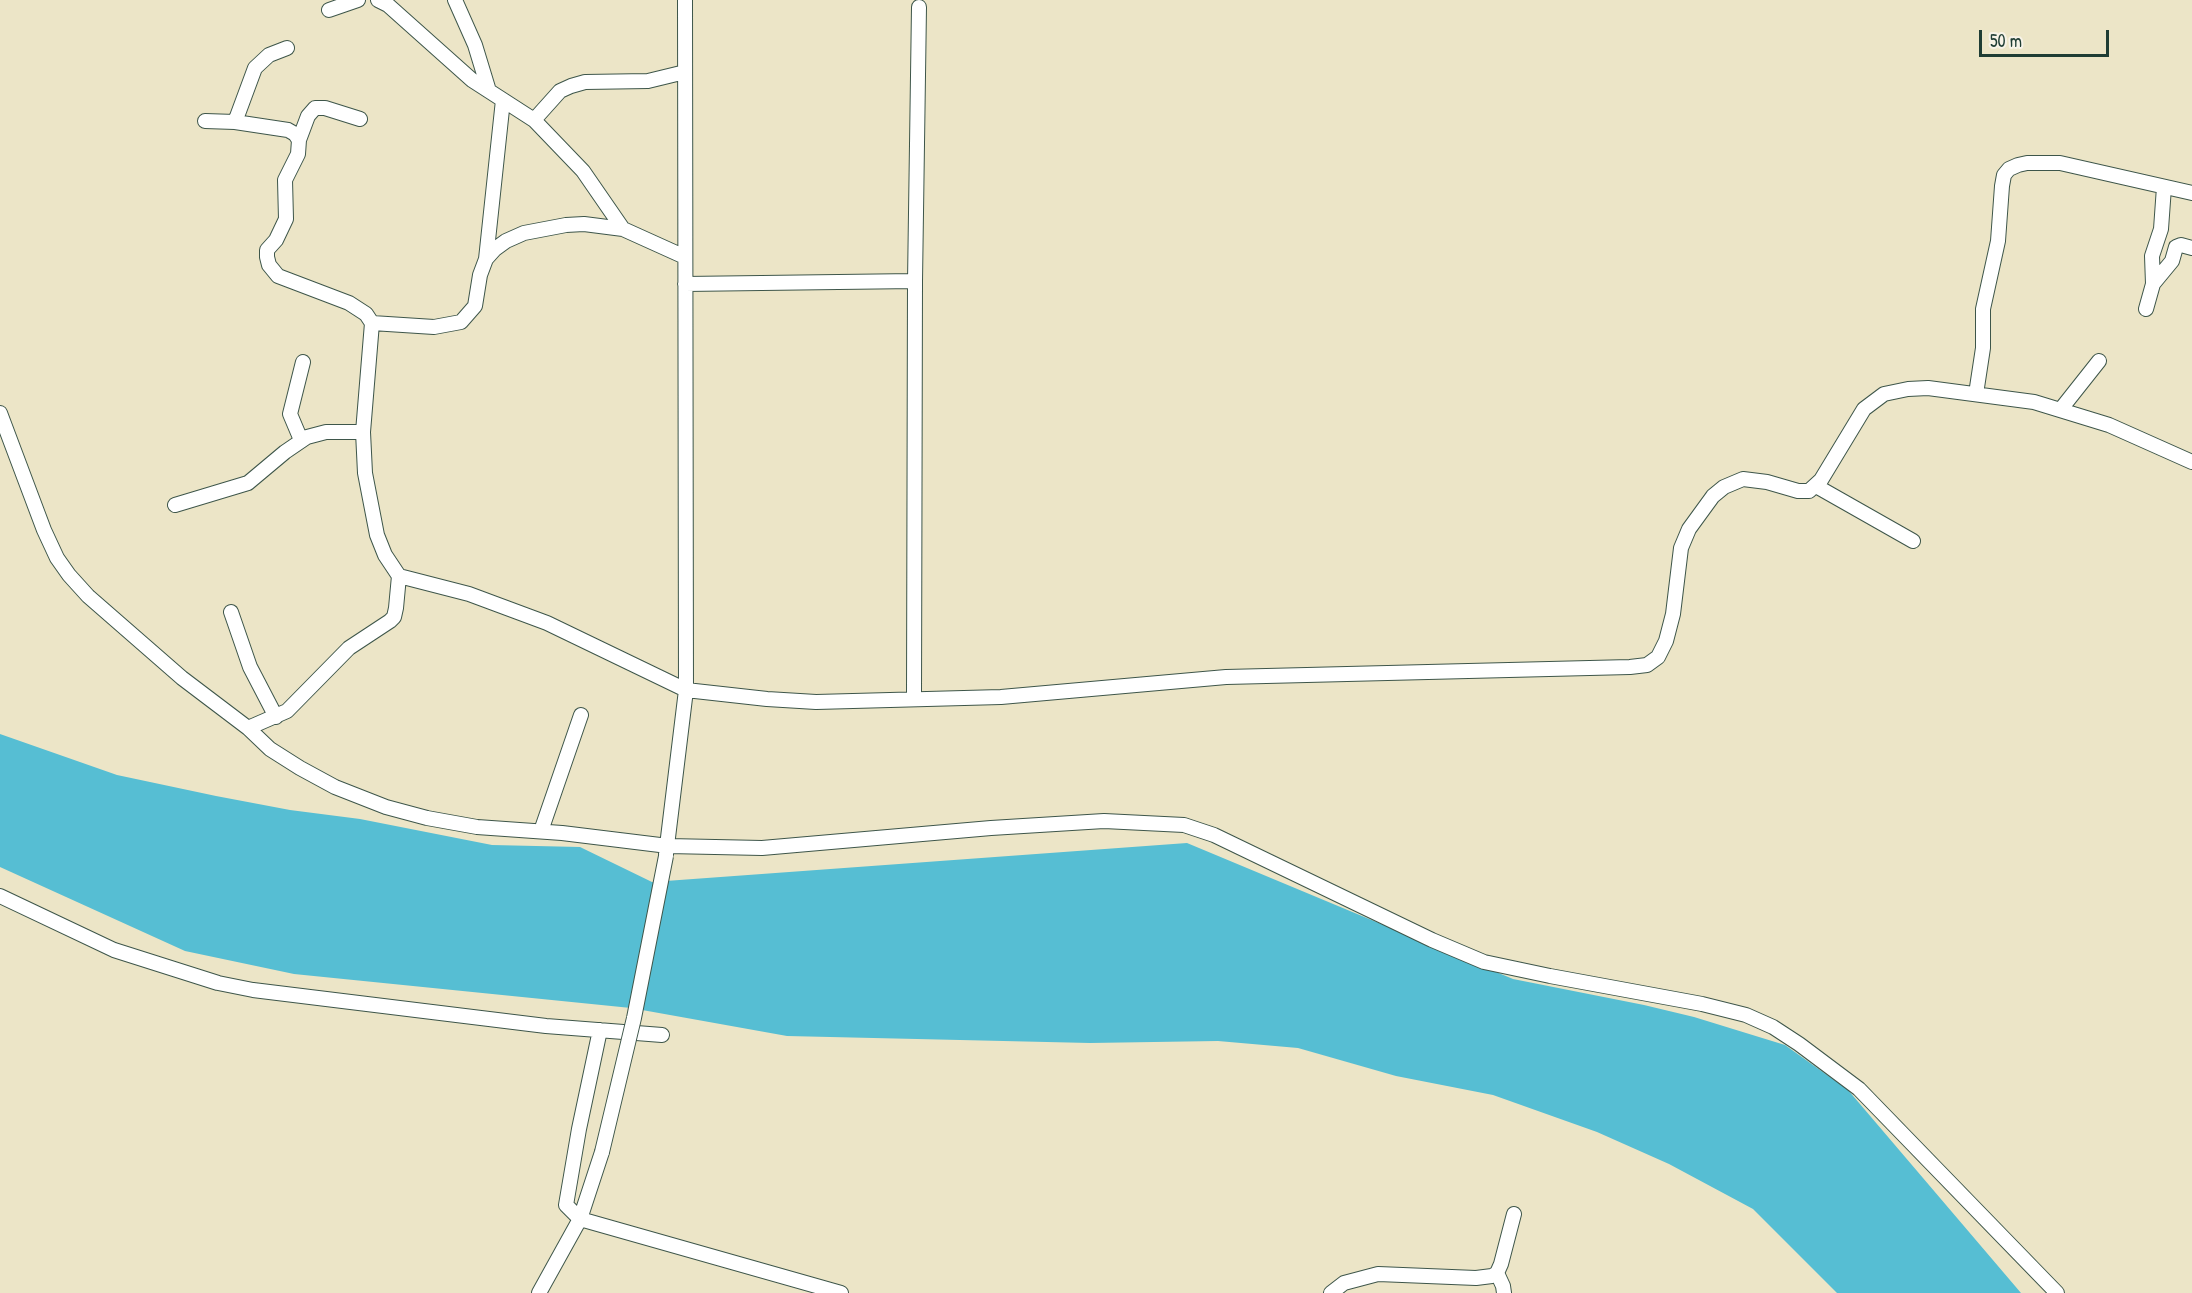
<!DOCTYPE html>
<style>
body{margin:0}
#map{position:relative;width:2192px;height:1293px;overflow:hidden;background:#ece5c7;font-family:"Patrick Hand",sans-serif}
canvas{display:block}
.scale{position:absolute;left:1979px;top:30px;width:130px;height:27px;box-sizing:border-box;border:3px solid #1f3d34;border-top:0;padding-left:8px;font-size:18px;line-height:21px;white-space:nowrap;color:#1f3d34;-webkit-text-stroke:4px #f7f3e8;paint-order:stroke}
</style>
<div id="map">
<canvas width="2192" height="1293"></canvas>
<div class="scale">50 m</div>
</div>
<script>
const c = document.querySelector('canvas').getContext('2d');
c.lineJoin = 'round';
function fillPath(path, color) { c.fillStyle = color; c.fill(path, 'evenodd'); }
const poly = rows => new Path2D(rows.map(r => 'M' + r).join(''));
function stroke(path, color, width, dash) { c.strokeStyle = color; c.lineWidth = width; c.lineCap = dash ? 'butt' : 'round'; c.setLineDash(dash || []); c.stroke(path); }
fillPath(poly([
 [0,734,117,775,216,796,290,810,360,819,492,845,580,847,652,882,1187,843,1513,979,1644,1005,1694,1017,1785,1045,1848,1090,2021,1293,1837,1293,1753,1209,1669,1164,1597,1132,1493,1095,1396,1076,1298,1048,1218,1041,1090,1043,787,1036,631,1008,294,974,185,951,0,867]
]), '#56bed3');
const street = poly([
 [378,0,388,5,472,80,534,120,583,171,623,229],
 [455,0,475,45,489,91],
 [329,10,358,0],
 [534,120,560,91,571,86,585,82,648,81,685,72],
 [205,121,235,122,288,130,295,134,299,140,298,154,285,180,286,219,276,240,267,250,267,257,269,265,278,276,349,303,366,314,372,323,363,432,365,473,377,535,385,555,399,576,469,594,547,623,686,690,767,699,816,702,1001,697,1226,677,1630,667,1647,665,1658,657,1666,641,1673,614,1681,548,1689,529,1713,496,1724,487,1743,479,1767,482,1798,491,1809,491,1821,480,1864,409,1884,394,1908,389,1928,388,2034,402,2109,425,2192,462],
 [235,122,255,68,269,55,287,48],
 [299,140,308,116,315,108,325,108,360,119],
 [486,259,503,100],
 [685,284,915,281],
 [2153,284,2172,261,2176,247,2181,245,2192,248],
 [2146,309,2153,284,2152,256,2161,229,2164,187],
 [372,323,434,327,461,322,475,306,480,275,486,259,495,249,506,241,524,233,566,225,584,224,623,229,685,257],
 [1976,394,1983,348,1983,309,1998,241,2002,186,2004,175,2009,169,2018,165,2027,163,2060,163,2192,193],
 [2061,409,2099,361],
 [0,413,44,530,57,558,69,575,88,596,182,678,248,728,270,749,300,768,335,787,386,807,427,818,477,827,562,833,668,846,762,848,991,828,1104,821,1184,825,1214,835,1432,940,1484,962,1550,976,1702,1004,1746,1015,1773,1027,1799,1044,1859,1089,2057,1293],
 [301,440,290,414,303,362],
 [1816,486,1913,541],
 [175,505,248,483,285,452,307,437,326,432,363,432],
 [231,612,250,667,276,717],
 [914,698,915,281,919,7],
 [248,728,287,711,349,648,390,621,394,617,396,608,399,576],
 [541,831,581,715],
 [666,854,686,690,685,0],
 [0,896,114,950,218,983,253,990,546,1026,662,1035],
 [600,1030,579,1129,566,1205,580,1219,841,1293],
 [1497,1273,1503,1286,1504,1293],
 [539,1293,580,1219,602,1152],
 [1331,1293,1344,1283,1378,1274,1476,1278,1492,1276,1497,1273,1501,1264,1514,1214]
]);
stroke(street, '#3e564a', 16);
stroke(street, '#fff', 14);
const streetBridge = poly([
 [602,1152,634,1018,666,856]
]);
stroke(streetBridge, '#3e564a', 16, []);
stroke(streetBridge, '#fff', 14);
</script>
